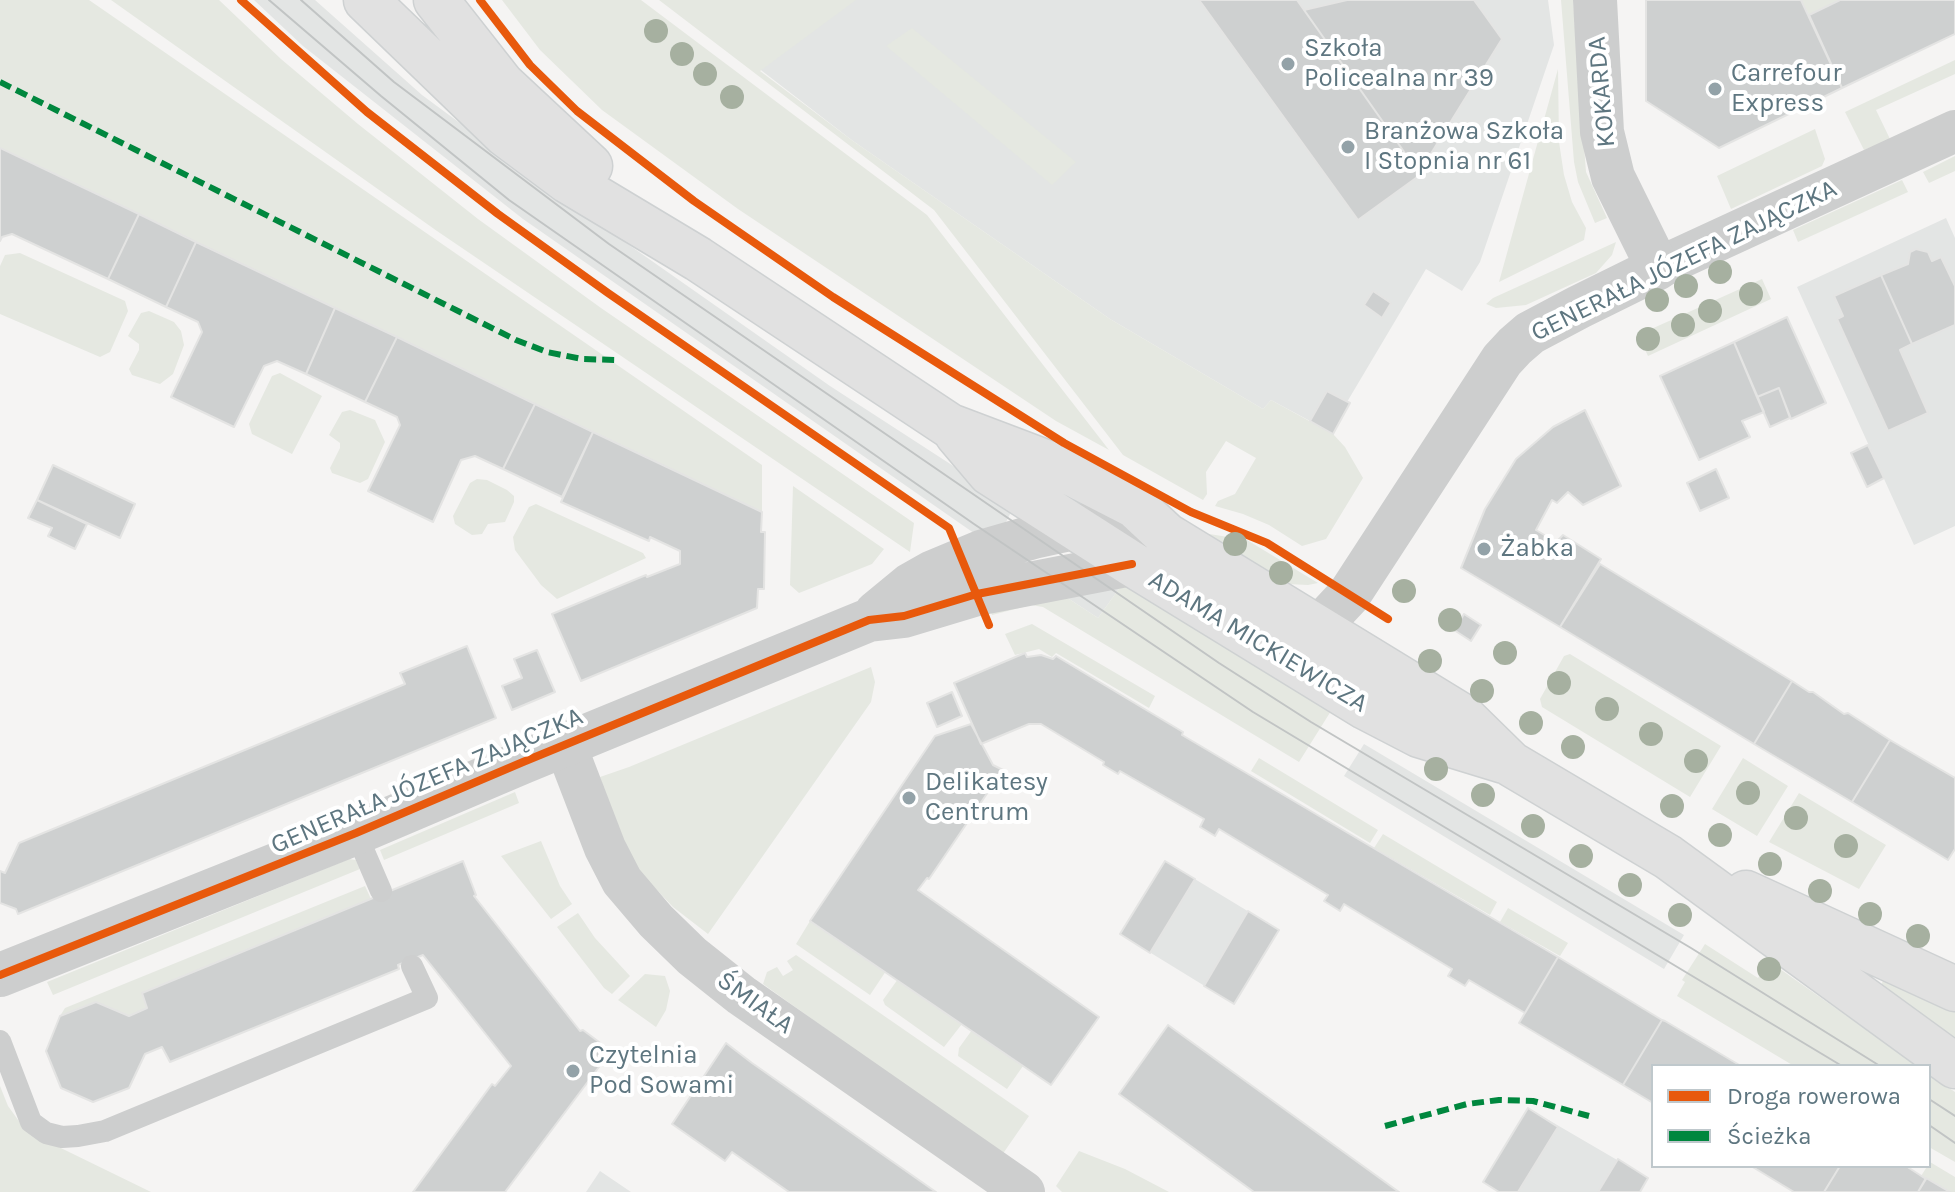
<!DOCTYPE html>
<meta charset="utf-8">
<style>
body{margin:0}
#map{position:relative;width:1955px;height:1192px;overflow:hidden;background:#f5f4f3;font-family:Karla,sans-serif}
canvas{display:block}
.legend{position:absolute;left:1651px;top:1064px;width:280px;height:104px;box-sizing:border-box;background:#fff;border:2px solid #bfc8cc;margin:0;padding:10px 14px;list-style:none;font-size:24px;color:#5e7680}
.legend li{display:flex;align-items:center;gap:16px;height:40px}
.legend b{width:40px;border:2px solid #bfc8cc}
</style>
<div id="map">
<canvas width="1955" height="1192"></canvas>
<ul class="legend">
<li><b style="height:10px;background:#e8590c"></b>Droga rowerowa</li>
<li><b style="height:10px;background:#00873e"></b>Ścieżka</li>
</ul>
</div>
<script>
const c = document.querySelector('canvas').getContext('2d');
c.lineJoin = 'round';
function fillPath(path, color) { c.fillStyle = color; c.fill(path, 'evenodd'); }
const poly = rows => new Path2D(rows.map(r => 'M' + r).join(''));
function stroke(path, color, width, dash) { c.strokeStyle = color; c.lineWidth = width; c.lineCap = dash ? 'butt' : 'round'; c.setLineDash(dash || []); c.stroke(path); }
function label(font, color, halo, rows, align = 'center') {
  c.font = font + ' Karla,sans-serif'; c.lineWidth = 8; c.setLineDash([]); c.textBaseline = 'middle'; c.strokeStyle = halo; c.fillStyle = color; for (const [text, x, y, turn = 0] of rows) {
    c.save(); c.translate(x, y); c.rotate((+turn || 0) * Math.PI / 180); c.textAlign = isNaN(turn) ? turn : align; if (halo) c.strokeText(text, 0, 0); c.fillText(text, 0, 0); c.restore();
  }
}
fillPath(poly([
 [254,0,315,0,422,95,545,186,830,386,995,493,1012,510,1005,524,981,538,523,219,303,46],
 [670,0,1548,0,1554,45,1480,262,1462,291,1426,269,1347,402,1327,391,1310,421,1271,400,1263,409,1110,319,853,141],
 [1946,218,1955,238,1955,526,1914,545,1797,287],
 [1121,586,1098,618,1057,591],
 [1364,744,1684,935,1664,969,1344,776],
 [1165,861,1279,930,1234,1004,1120,934],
 [1528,1108,1648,1178,1640,1192,1499,1192,1483,1182],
 [600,1171,631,1192,586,1192]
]), '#e3e5e4');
fillPath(poly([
 [0,0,89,0,762,465,762,512,0,148],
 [111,0,219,0,281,59,358,124,478,219,601,308,914,523,910,552,437,231],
 [502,0,641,0,927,215,1109,450,1056,421,738,209,602,110,540,50],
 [659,0,856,0,760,71,853,141,1110,319,1263,409,1271,400,1333,434,1345,447,1363,478,1326,539,1302,546,1269,525,1243,514,1215,506,1218,501,1235,494,1256,458,1226,441,1206,472,1207,494,1203,500,1123,455,934,210],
 [1561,0,1573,0,1586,172,1607,218,1595,223,1578,182,1574,162],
 [1801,0,1840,0,1809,15],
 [912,28,1076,162,1052,185,886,46],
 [1955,60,1955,74,1876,110,1890,139,1864,150,1845,112],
 [1558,69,1559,142,1564,175,1572,202,1586,228,1584,240,1499,282],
 [1815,129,1825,159,1822,166,1731,209,1717,176],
 [1955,156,1955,171,1929,183,1923,172],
 [1902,180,1908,192,1798,242,1793,230],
 [1616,242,1612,255,1596,273,1526,305,1496,308,1486,304,1493,298],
 [20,253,125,301,128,311,110,352,100,357,0,314,0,266,5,255],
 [1762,279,1771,299,1648,356,1638,335],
 [149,311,174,322,181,331,184,345,173,374,160,384,132,375,129,369,139,350,139,344,128,336,141,313],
 [280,373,322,396,292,454,252,434,249,424,272,376],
 [350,410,375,420,385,442,368,479,360,483,332,473,330,468,340,448,340,443,329,435,342,412],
 [477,479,487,480,507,490,514,496,514,502,505,522,488,524,482,534,472,535,455,524,453,516,470,483],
 [793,486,884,549,872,564,799,593,790,585],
 [536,504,643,553,646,558,557,599,541,585,515,550,513,537,529,507],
 [1203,533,1247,540,1318,583,1308,585,1287,584],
 [1123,583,1336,703,1299,762,1043,607,1031,605,992,615,988,603,1057,591,1098,618],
 [1032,624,1155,696,1149,708,1056,653,1052,657,1039,649,1015,655,1005,634],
 [1570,654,1721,746,1690,797,1542,707,1540,699,1564,656],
 [871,667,875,682,871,702,708,934,673,907,637,869,621,842,600,777,629,767],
 [1259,758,1378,830,1370,843,1251,771],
 [1743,758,1788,786,1757,836,1712,809],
 [515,792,519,803,384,860,380,850],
 [1799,793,1886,845,1859,889,1769,842],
 [1383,834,1497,902,1490,915,1374,848],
 [541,841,560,886,572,904,551,919,501,856],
 [349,859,356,860,360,869,53,995,47,982],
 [365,886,371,899,143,993,147,1008,129,1016,96,1002,60,1016,65,1008],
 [1508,908,1568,943,1560,956,1500,922],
 [578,913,595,938,630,976,612,994,604,988,557,927],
 [810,921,886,971,870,995,796,944],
 [1705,944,1758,978,1770,962,1918,1066,1794,1066,1677,996,1685,982,1682,980],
 [796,955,1029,1116,1002,1155,763,984,767,972,777,967,783,976,793,970,787,961],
 [645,974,665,976,670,991,666,1010,656,1027,618,1000],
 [898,979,962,1024,944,1047,885,1005,883,1000],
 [1884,979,1955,1008,1955,1041,1880,987],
 [972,1030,1023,1066,1007,1089,958,1056,959,1048],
 [1929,1074,1955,1092,1955,1162,1929,1147],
 [0,1086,8,1106,26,1131,151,1192,0,1192],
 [1079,1151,1125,1169,1169,1192,1062,1192,1056,1186],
 [1930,1162,1955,1177,1955,1192,1950,1192,1921,1176]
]), '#e5e8e1');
const building = poly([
 [1199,0,1297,0,1419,173,1416,178,1358,220,1199,0],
 [1347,0,1474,0,1502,39,1419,173,1304,10,1347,0],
 [1646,0,1801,0,1842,88,1719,148,1646,101,1646,0],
 [1840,0,1955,0,1955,34,1842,88,1809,15,1840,0],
 [0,148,139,214,108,279,12,234,2,237,0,241,0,148],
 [139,214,196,242,166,307,108,279,139,214],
 [196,242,335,308,306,374,277,361,264,366,234,427,171,397,202,332,198,322,166,307,196,242],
 [1916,249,1928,252,1932,261,1941,257,1955,286,1955,325,1912,344,1881,275,1908,264,1910,252,1916,249],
 [1881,275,1912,344,1900,350,1928,413,1888,431,1837,319,1843,316,1834,296,1881,275],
 [1373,291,1391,303,1382,318,1364,305,1373,291],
 [335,308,397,337,365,402,306,374,335,308],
 [1787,317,1826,403,1791,419,1779,388,1757,397,1734,342,1787,317],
 [397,337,535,404,503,469,475,456,461,460,433,522,368,491,400,425,397,417,365,402,397,337],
 [1734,342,1764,412,1742,421,1750,437,1699,460,1660,376,1734,342],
 [1779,388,1790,418,1770,427,1757,397,1779,388],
 [1327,391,1350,403,1333,434,1310,421,1327,391],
 [535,404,593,432,562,497,503,469,535,404],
 [1585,410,1621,486,1583,505,1568,492,1557,503,1552,500,1536,530,1556,542,1563,535,1601,559,1560,627,1461,568,1485,509,1516,459,1553,427,1585,410],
 [593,432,762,512,761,532,765,532,764,589,758,589,757,608,581,681,552,614,646,575,647,577,680,564,680,551,650,537,649,541,561,502,593,432],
 [1868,445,1884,478,1867,487,1851,453,1868,445],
 [53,465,135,504,120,538,37,500,53,465],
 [1716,469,1729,498,1700,511,1687,483,1716,469],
 [37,500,87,524,75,549,48,536,52,528,28,518,37,500],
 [1600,564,1792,681,1754,744,1560,627,1600,564],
 [1464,614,1481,625,1471,641,1454,630,1464,614],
 [467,646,496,718,18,914,16,909,0,903,0,871,5,873,19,843,405,684,400,673,467,646],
 [537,650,555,692,512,710,502,686,522,678,514,659,537,650],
 [1025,653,1027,657,1041,655,1053,659,1056,656,1183,732,1182,735,1558,957,1525,1013,1469,980,1465,986,1448,976,1452,969,1344,904,1340,911,1324,901,1328,895,1219,829,1215,836,1200,827,1204,819,1120,771,1118,774,1103,765,1104,762,1041,724,1029,724,981,744,954,683,1025,653],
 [1792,681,1809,692,1813,692,1844,714,1848,713,1890,740,1852,802,1754,744,1792,681],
 [952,692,962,716,937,727,927,703,952,692],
 [971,724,993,765,1003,770,929,879,927,878,918,890,1099,1017,1051,1085,810,921,935,736,971,724],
 [1890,740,1955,778,1955,849,1948,860,1852,802,1890,740],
 [463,861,476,895,474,896,580,1031,583,1030,611,1051,505,1192,413,1192,492,1084,495,1086,511,1066,423,955,398,965,399,969,170,1062,162,1047,145,1054,129,1088,93,1102,61,1088,46,1051,60,1016,96,1002,129,1016,147,1008,142,993,463,861],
 [1165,861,1195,879,1150,953,1120,934,1165,861],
 [1248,911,1279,930,1234,1004,1204,986,1248,911],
 [1558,957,1662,1020,1623,1085,1519,1023,1558,957],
 [1662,1020,1665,1021,1741,1066,1653,1066,1653,1103,1623,1085,1662,1020],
 [1168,1025,1399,1192,1254,1192,1119,1094,1168,1025],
 [726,1043,752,1063,936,1192,789,1192,732,1152,725,1161,672,1124,726,1043],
 [1528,1108,1558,1127,1518,1192,1499,1192,1483,1182,1528,1108],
 [1618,1159,1648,1178,1640,1192,1598,1192,1618,1159],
 [1751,1166,1840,1166,1824,1192,1794,1192,1751,1166],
 [1840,1166,1906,1166,1926,1179,1918,1192,1824,1192,1840,1166],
 [1926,1178,1950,1192,1918,1192,1926,1178]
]);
fillPath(building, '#ced0d0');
stroke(building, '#e4e4e3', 2);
const secondary = poly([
 [366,0,505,134,568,181,698,259,950,426,1061,468,1135,506,1166,535,1462,716,1511,764,1668,857,1955,1066],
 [436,0,502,84,590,166],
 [957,434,990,473,1132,564,1365,707,1419,735,1504,761],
 [1746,893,1955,989]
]);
stroke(secondary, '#ced1d2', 47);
stroke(poly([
 [356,833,381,891],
 [0,1041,31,1122,46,1133,62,1137,78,1136,105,1131,427,998,412,966]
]), '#cdcece', 22);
stroke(poly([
 [1658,268,1955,131],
 [565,744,605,848,622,881,656,921,692,956,741,995,1024,1192]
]), '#cdcece', 42);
stroke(poly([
 [876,613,910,585,933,572,981,552,1033,537,1097,523,1117,521,1166,535],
 [1284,643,1319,627,1349,595,1502,360,1515,346,1530,333,1579,307,1658,268,1613,177,1602,132,1595,0],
 [0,975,356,833,523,762,869,620,904,616,977,594,1132,564]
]), '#cdcece', 44);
stroke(secondary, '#e1e1e1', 44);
stroke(poly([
 [269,0,381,96,509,200,974,524,1253,712,1842,1066],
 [301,0,394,82,609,244,1219,663,1311,722,1691,948,1880,1066],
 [1929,1099,1955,1116],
 [1929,1125,1955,1143]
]), '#c1c4c4', 2);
stroke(poly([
 [0,82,516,340,547,352,582,359,618,360],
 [1385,1126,1467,1104,1499,1100,1533,1101,1589,1116]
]), '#00873e', 6, [12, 6]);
stroke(poly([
 [241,0,367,112,498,214,608,293,949,528,989,625],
 [480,0,530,65,577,111,694,201,833,297,1064,443,1191,512,1267,543,1388,619],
 [0,975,356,833,523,762,869,620,904,616,977,594,1132,564]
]), '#e8590c', 8);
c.fillStyle = '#a6b0a0';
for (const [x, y] of [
 [656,31],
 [682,54],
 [705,74],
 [732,97],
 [1720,272],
 [1686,286],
 [1751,294],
 [1657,300],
 [1710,311],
 [1683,325],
 [1648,339],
 [1235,544],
 [1281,573],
 [1404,591],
 [1450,620],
 [1505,653],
 [1430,661],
 [1559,683],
 [1482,691],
 [1607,709],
 [1531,723],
 [1651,734],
 [1573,747],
 [1696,761],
 [1436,769],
 [1748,793],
 [1483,795],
 [1672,806],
 [1796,818],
 [1533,826],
 [1720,835],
 [1846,846],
 [1581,856],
 [1770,864],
 [1630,885],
 [1820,891],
 [1870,914],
 [1680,915],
 [1918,936],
 [1769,969]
]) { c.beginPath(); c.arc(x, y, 12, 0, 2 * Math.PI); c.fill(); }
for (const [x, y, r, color] of [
 [1288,64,8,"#93a2a8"],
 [1715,89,8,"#93a2a8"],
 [1348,147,8,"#93a2a8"],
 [1484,549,8,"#93a2a8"],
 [909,798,8,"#93a2a8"],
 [573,1071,8,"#93a2a8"]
]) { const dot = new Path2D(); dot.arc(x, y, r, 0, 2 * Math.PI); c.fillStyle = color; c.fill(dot); stroke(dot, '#fff', 3); }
label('26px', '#5e7680', '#fff', [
 ["Szkoła",1304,49],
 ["Policealna nr 39",1304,79],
 ["Carrefour",1731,74],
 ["Express",1731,104],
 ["Branżowa Szkoła",1364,132],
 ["I Stopnia nr 61",1364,162],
 ["Żabka",1500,549],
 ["Delikatesy",925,783],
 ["Centrum",925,813],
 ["Czytelnia",589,1056],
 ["Pod Sowami",589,1086]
], 'left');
label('26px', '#5e7680', '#fff', [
 ["KOKARDA",1602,92,-95],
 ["GENERAŁA JÓZEFA ZAJĄCZKA",1684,261,-26],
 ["ADAMA MICKIEWICZA",1258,642,31],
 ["GENERAŁA JÓZEFA ZAJĄCZKA",427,781,-23],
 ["ŚMIAŁA",755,1003,36]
]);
</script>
